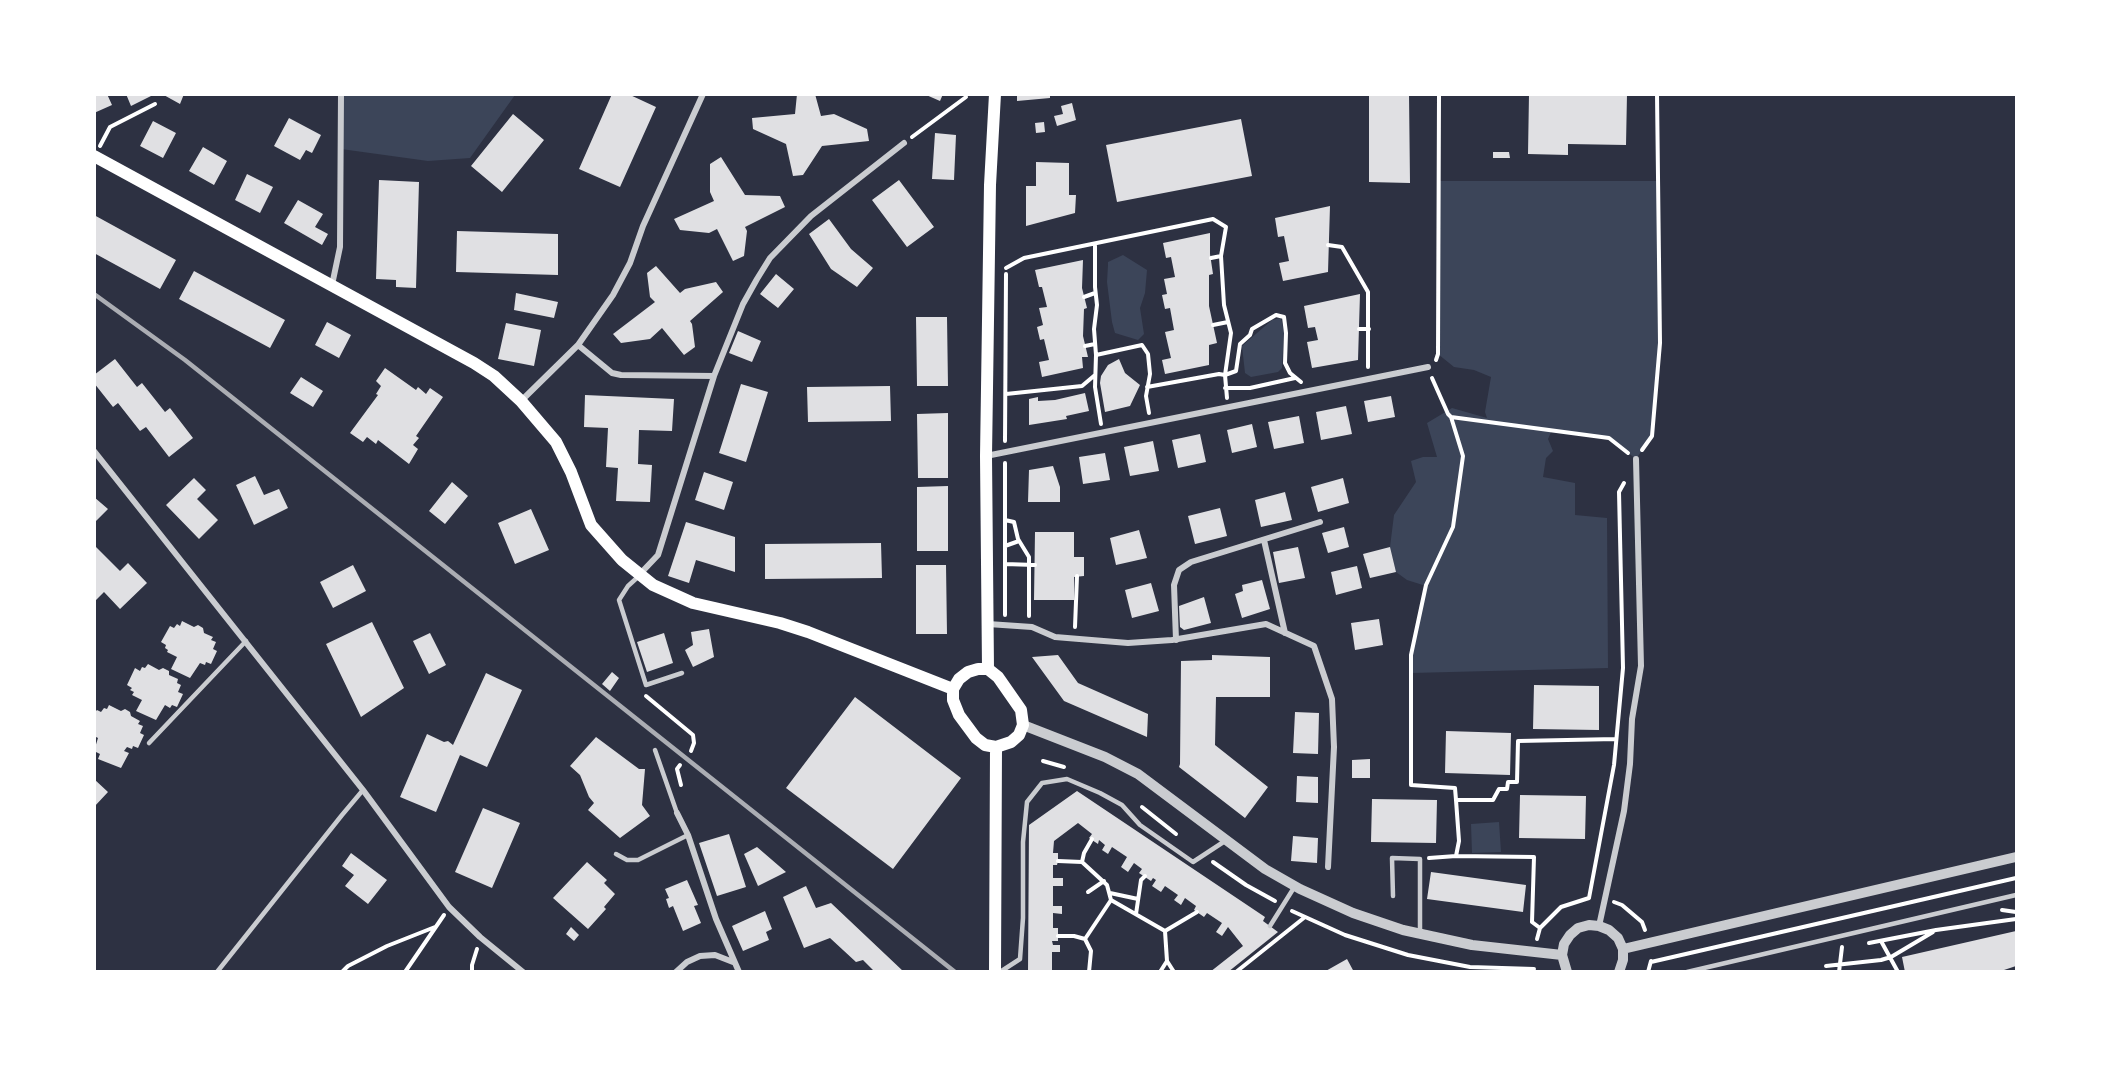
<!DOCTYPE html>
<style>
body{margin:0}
#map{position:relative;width:2111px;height:1066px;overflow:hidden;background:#2d3142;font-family:"Open Sans",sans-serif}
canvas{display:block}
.frame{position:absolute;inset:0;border:96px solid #fff;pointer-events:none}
</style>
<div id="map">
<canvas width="2111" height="1066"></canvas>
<div class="frame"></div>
</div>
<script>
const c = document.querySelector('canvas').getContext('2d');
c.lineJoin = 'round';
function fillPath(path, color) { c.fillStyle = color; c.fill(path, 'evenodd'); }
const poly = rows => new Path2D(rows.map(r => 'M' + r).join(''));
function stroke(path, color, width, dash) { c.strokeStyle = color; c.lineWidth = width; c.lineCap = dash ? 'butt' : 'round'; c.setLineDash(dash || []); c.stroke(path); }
fillPath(poly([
 [341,95,515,95,470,158,428,161,341,149],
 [1439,181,1658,181,1660,343,1652,436,1636,459,1609,438,1552,430,1548,439,1553,451,1546,458,1543,477,1575,483,1575,515,1607,518,1608,668,1411,673,1411,655,1426,586,1407,580,1396,572,1390,547,1394,515,1416,482,1411,461,1423,457,1437,457,1427,423,1452,408,1487,418,1485,412,1491,377,1474,370,1454,367,1438,354],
 [1123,255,1147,270,1145,293,1140,308,1144,334,1138,340,1115,333,1112,322,1107,282,1108,265,1108,262],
 [1281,318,1284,332,1282,368,1278,372,1251,377,1245,373,1242,346,1272,320],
 [1499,822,1501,852,1472,853,1471,824]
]), '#3c4559');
fillPath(poly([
 [94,94,107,94,112,105,94,113],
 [126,94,150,94,151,96,131,106],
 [162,94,184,94,180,104],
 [612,94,628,94,656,107,620,187,579,169],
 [797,94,815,94,821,116,834,114,867,129,869,141,822,146,803,175,793,176,786,144,753,129,752,118,795,114],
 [924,94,943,94,940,101],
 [1017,94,1050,94,1050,98,1017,101],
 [1369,94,1409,94,1410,183,1369,182],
 [1529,94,1627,94,1626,145,1568,144,1568,155,1528,154],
 [1072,103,1076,120,1057,126,1054,116,1063,114,1061,106],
 [513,114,544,140,502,192,471,166],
 [289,118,321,135,312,153,306,150,300,160,274,146],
 [1241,119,1252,176,1117,202,1106,145],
 [153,121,176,133,163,158,140,146],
 [1044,122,1045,132,1036,133,1035,123],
 [935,133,956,135,954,180,932,179],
 [203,147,227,161,214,185,189,171],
 [1493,152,1509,152,1510,158,1493,158],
 [721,157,745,195,780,196,785,207,745,227,747,231,744,256,733,261,717,229,709,233,680,230,674,219,714,201,710,192,710,164],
 [1036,162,1069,163,1069,195,1076,195,1075,213,1026,226,1026,186,1036,186],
 [247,174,273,187,260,213,235,200],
 [379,180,419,182,416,288,396,287,396,280,376,279],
 [899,180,934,227,907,247,872,200],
 [298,200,323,214,315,227,328,234,322,245,284,223],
 [1330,206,1328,272,1283,281,1279,263,1289,261,1284,236,1278,237,1275,218],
 [94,215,176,260,160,289,94,253],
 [829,219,851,249,873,268,857,287,831,269,809,234],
 [457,231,558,234,558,275,456,272],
 [1210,233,1210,254,1213,274,1209,275,1209,306,1217,343,1209,345,1209,365,1165,374,1162,360,1171,358,1165,332,1174,330,1170,308,1165,309,1162,295,1167,294,1164,279,1175,277,1171,257,1166,258,1163,243],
 [1083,260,1082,288,1087,308,1084,309,1083,336,1088,357,1082,357,1083,368,1042,377,1039,362,1049,360,1044,339,1040,340,1037,327,1043,325,1039,308,1047,307,1042,287,1039,287,1035,270],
 [656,266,680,293,685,289,716,282,723,292,690,321,692,324,695,347,684,355,662,328,650,339,621,343,613,334,655,302,650,297,647,273],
 [194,271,285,320,270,348,179,299],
 [776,274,794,289,778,308,760,294],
 [516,293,558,302,554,318,514,310],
 [1360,294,1358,360,1312,368,1307,342,1318,340,1315,327,1308,328,1304,306],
 [916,317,947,317,948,386,917,386],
 [327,322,351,335,339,358,315,345],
 [506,323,541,330,534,366,498,359],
 [738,331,761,341,752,362,729,353],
 [115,359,137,387,142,383,165,412,170,408,193,438,169,457,146,427,140,431,118,403,113,407,94,383,94,375],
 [1119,359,1125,373,1140,385,1130,406,1105,412,1100,383,1101,376,1108,365],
 [385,368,416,390,418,387,426,394,430,388,443,397,416,436,419,438,413,445,418,449,409,464,378,440,376,444,367,437,363,442,350,433,378,395,376,394,381,386,376,381],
 [301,377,323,391,313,407,290,393],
 [741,384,768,392,746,462,719,453],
 [890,386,891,421,808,422,807,387],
 [1085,393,1089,411,1066,416,1067,419,1029,425,1029,399,1038,397,1038,401,1055,400],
 [585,395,674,399,672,431,639,430,638,464,652,465,650,502,616,501,618,468,606,467,608,428,584,427],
 [1391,396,1395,417,1368,422,1364,401],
 [1346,406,1352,434,1321,440,1316,412],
 [948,413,948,478,918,478,917,414],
 [1299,416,1304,443,1274,449,1268,422],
 [1252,424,1257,447,1232,453,1227,430],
 [1200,434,1206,462,1178,468,1172,440],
 [1153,441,1159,471,1130,476,1124,447],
 [1105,453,1110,480,1083,484,1079,457],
 [1053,466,1060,487,1060,502,1028,502,1029,470],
 [704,472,733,482,724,510,695,500],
 [255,476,264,495,279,489,288,508,254,525,236,485],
 [194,478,206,490,197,499,218,520,199,539,166,505],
 [1343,478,1349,503,1318,512,1311,487],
 [452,482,468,496,445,524,429,511],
 [948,486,948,551,917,551,917,487],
 [1285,492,1292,520,1261,527,1255,500],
 [94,497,108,509,94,523],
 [1220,508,1227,536,1195,544,1188,516],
 [531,509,549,550,515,564,498,523],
 [686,522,735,537,735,572,696,560,689,583,668,576],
 [1344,527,1349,547,1328,553,1322,533],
 [1139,530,1147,558,1116,565,1110,538],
 [1035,532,1074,532,1074,557,1084,557,1084,576,1074,577,1074,600,1034,600],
 [881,543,882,578,765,579,765,544],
 [94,545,120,571,128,563,147,583,120,609,104,592,94,602],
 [1298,547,1305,578,1279,583,1273,552],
 [1390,547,1396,572,1370,578,1363,554],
 [353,565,366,591,333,608,320,582],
 [916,565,946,565,947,634,916,634],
 [1357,566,1362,588,1336,595,1331,572],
 [1262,580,1270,609,1242,618,1235,594,1243,591,1242,585],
 [1151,583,1159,611,1132,618,1125,590],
 [1204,597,1211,623,1184,630,1180,627,1179,606],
 [1379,619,1383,645,1355,650,1351,623],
 [182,621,194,627,198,625,203,628,204,633,213,637,211,640,216,642,213,649,217,651,211,664,206,662,205,665,200,663,190,678,171,669,177,657,167,652,168,650,165,648,166,645,161,642,170,626,174,628,177,624,180,626],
 [372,622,404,688,361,717,326,644],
 [709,629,714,657,693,667,685,650,693,645,691,632],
 [430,633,446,665,429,674,413,641],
 [664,633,673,663,647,672,637,642],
 [1058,655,1078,683,1148,714,1147,737,1064,701,1032,657],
 [1212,655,1270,657,1270,697,1216,697,1215,745,1268,787,1245,818,1179,767,1180,764,1181,661,1212,660],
 [148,664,159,670,163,668,169,671,169,675,178,679,177,683,181,685,178,692,183,694,177,707,172,705,170,708,165,705,156,720,136,711,142,700,132,695,134,692,130,690,132,688,127,685,135,668,140,671,142,667,145,668],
 [612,672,619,678,610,691,602,684],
 [486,673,522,690,487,767,460,755,436,812,400,797,427,734,444,742,448,741,453,745],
 [1534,685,1599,686,1599,730,1533,729],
 [855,697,961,778,893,869,786,788],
 [109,705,121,711,125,709,130,712,131,716,140,721,138,724,143,726,140,733,144,735,138,748,133,746,132,749,127,747,124,751,129,753,121,768,98,759,100,754,94,751,98,738,94,736,94,713,97,710,101,712,104,708,107,709],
 [1295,712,1319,713,1318,754,1293,753],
 [1446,731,1511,733,1510,775,1445,773],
 [596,737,639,769,645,769,642,805,650,816,620,838,588,810,594,803,589,797,580,775,570,766],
 [1370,759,1370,778,1352,778,1352,760],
 [1297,776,1318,777,1318,803,1296,802],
 [94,779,108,792,94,807],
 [1077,791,1265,917,1263,921,1278,932,1228,972,1210,972,1243,946,1228,927,1222,936,1216,932,1222,923,1207,913,1204,917,1194,910,1196,906,1185,898,1181,905,1174,900,1178,895,1165,886,1161,892,1152,886,1156,880,1153,878,1151,881,1139,873,1142,869,1134,863,1128,872,1121,867,1127,857,1112,847,1108,854,1102,850,1105,845,1099,840,1098,844,1089,838,1092,834,1078,823,1054,841,1053,853,1058,853,1058,861,1057,865,1053,865,1053,878,1063,878,1063,886,1053,886,1053,906,1062,906,1062,914,1053,913,1053,928,1058,928,1058,941,1052,941,1053,945,1060,945,1060,952,1052,952,1052,972,1028,972,1029,825],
 [1520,795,1586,796,1585,839,1519,838],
 [1372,799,1437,800,1436,843,1371,842],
 [483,808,520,823,492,888,455,872],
 [729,834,746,887,717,896,699,843],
 [1293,836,1318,838,1317,863,1291,861],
 [757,847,786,872,758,886,744,854],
 [351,853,387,880,368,904,345,886,354,875,342,866],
 [587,862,607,880,604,883,615,894,604,907,606,909,588,929,553,898],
 [1431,872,1526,885,1523,912,1427,899],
 [687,880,698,905,694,906,701,923,683,931,673,906,669,908,666,899,669,898,665,889],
 [806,886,816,908,831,903,904,972,875,972,863,960,856,962,830,938,804,948,783,897],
 [765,911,772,929,766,932,769,940,743,951,732,926],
 [571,927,579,935,574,941,566,934],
 [2016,931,2016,966,1998,972,1905,972,1902,957],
 [1347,959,1354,972,1324,972]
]), '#e0e0e3');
stroke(poly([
 [912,137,966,97],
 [100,146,110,127,155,104],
 [1095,244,1095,287,1097,305,1094,329,1096,355,1095,387,1101,424],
 [1328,245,1342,247,1368,292,1368,367],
 [1211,258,1221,256],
 [1006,268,1024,258,1213,219,1226,227,1221,256,1224,305,1231,333,1225,375,1219,374,1147,387],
 [1084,297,1095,293],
 [1213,325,1228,322],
 [1359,329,1369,329],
 [1085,346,1095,344],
 [1096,355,1142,345,1148,354,1150,374,1146,396,1149,413],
 [1436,360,1438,354,1439,94],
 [1432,378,1448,414,1451,417,1609,438,1628,453],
 [1225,388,1250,388,1295,378],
 [1006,394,1082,386,1095,375],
 [1227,398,1225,375,1236,371,1240,344,1250,335,1252,329,1276,315,1284,317,1286,333,1285,363,1290,373,1301,382],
 [1451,417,1463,456,1453,527,1426,585,1411,655,1411,785,1455,788,1456,800,1493,800,1499,789,1507,789,1508,782,1517,782,1518,741,1616,739],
 [1005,441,1006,274],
 [1642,450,1652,436,1660,343,1657,94],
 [1005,463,1005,615],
 [1005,520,1014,522,1018,539,1029,557,1029,616],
 [1005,546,1019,541],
 [1005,564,1035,565],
 [1075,627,1077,576],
 [646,696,693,735,694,743,691,751],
 [1043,761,1064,767],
 [680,765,677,769,681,785],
 [1142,807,1176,834],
 [1456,856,1459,841,1456,800],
 [1429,858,1456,856,1534,857,1532,922,1540,928],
 [1058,861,1082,862,1107,885,1111,900],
 [1082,862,1084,853,1092,839],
 [1213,862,1246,885,1275,901],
 [1088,892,1104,881],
 [1110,893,1138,899],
 [1589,898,1614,765,1623,668,1619,492,1624,483],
 [1614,902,1622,905,1642,922,1645,930],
 [2002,910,2016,912],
 [1292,911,1345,935,1408,955,1470,967,1534,969],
 [1136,914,1141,880,1145,876],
 [1165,931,1197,912],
 [1058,936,1074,936,1085,939],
 [1537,939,1540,928,1561,907,1589,898],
 [1881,941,1898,972],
 [1869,943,1936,930,2016,919],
 [1651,962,2016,878],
 [1826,966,1881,960,1891,957,1933,932],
 [342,972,348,966,387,946,435,927],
 [405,972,444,915],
 [472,972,472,965,477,949],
 [1089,972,1091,951,1085,939,1111,900,1165,931,1167,961,1174,972],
 [1160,972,1167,961],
 [1236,972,1305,917],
 [1648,972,1651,961],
 [1839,972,1842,947]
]), '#fff', 4);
stroke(poly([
 [639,576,628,586,619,600,646,685,682,673],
 [149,743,246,641],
 [655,750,677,813],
 [616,854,627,860,638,860,688,835],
 [1393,896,1392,858,1420,859,1420,934],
 [1270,926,1295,886],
 [217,972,342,815,363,790],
 [1000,972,1020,959,1023,918,1023,842,1027,802,1042,783,1067,779,1100,793,1122,805,1140,825,1193,862,1225,841],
 [1687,972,2016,895]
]), '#caccd0', 4.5);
stroke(poly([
 [332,285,340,247,341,94],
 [578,345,612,373,621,375,714,376],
 [521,401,578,345,613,295,630,263,643,226,703,94],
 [94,451,363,790,449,907,480,937,523,972],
 [986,456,1428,367],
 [1264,540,1285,633],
 [639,575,658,555,714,376,743,304,757,279,770,258,811,216,904,143],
 [988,624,1032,627,1055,637,1128,643,1172,640,1266,624,1314,646,1332,699,1334,747,1328,867],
 [1176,640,1174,585,1179,570,1191,562,1320,522],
 [677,813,688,835,716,919,739,972],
 [1599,926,1624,811,1630,764,1632,719,1641,666,1636,459],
 [676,972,687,962,700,956,715,955,733,962]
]), '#caccd0', 6);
stroke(poly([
 [1023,725,1105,757,1138,774,1265,869,1300,889,1353,913,1403,930,1472,945,1562,955],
 [1623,949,2016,857],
 [1567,972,1562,955,1564,944,1570,935,1578,928,1589,925,1599,926,1609,930,1618,938,1623,949,1623,960,1619,972]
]), '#caccd0', 10);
stroke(poly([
 [94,156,474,363,494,376,521,401,556,442,571,472,591,525,622,560,653,585,693,603,780,623,808,632,953,689],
 [978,669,988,669,998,677,1021,710,1023,725,1019,735,1011,742,996,747,985,745,976,738,959,715,953,700,953,689,959,679,968,672,978,669],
 [988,669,986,456,990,185,995,94],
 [995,972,996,747]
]), '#fff', 12);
stroke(poly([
 [94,294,185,360,955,972]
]), '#abadb3', 4.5);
</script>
